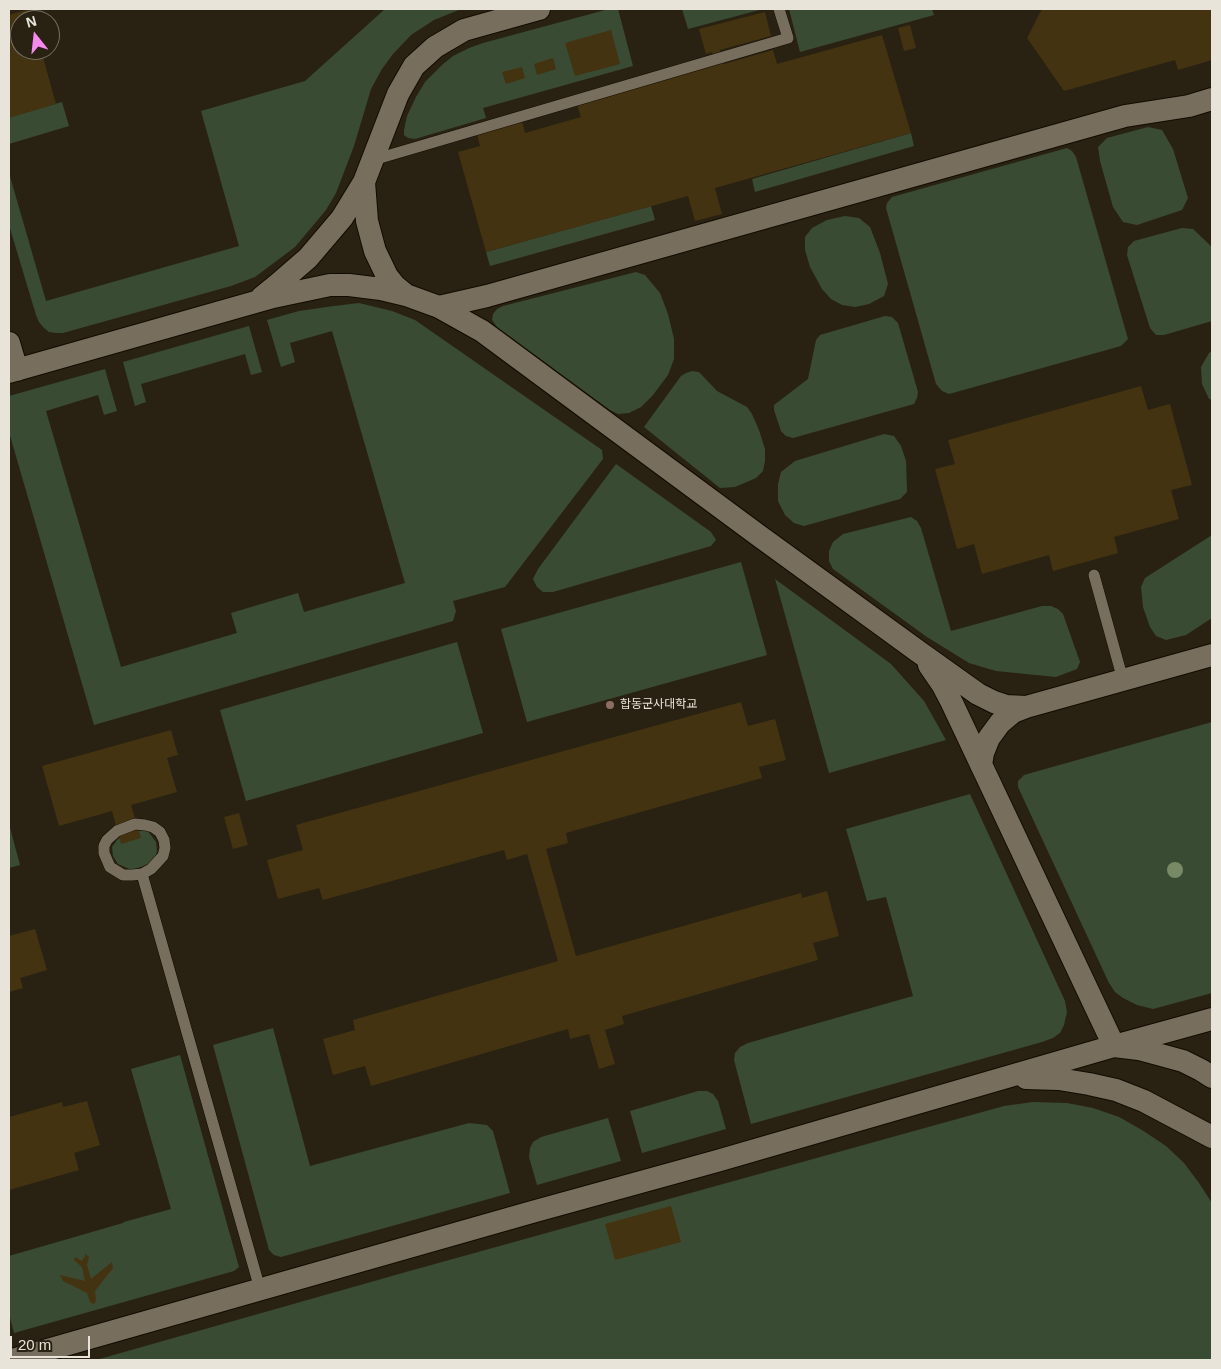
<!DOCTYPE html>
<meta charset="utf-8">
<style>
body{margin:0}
#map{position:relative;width:1221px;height:1369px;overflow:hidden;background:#292213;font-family:Helvetica,sans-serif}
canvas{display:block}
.frame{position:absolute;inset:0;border:10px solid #e8e4da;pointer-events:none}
.north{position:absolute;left:10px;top:10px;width:50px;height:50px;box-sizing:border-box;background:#292213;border:1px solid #757063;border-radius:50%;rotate:344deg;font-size:14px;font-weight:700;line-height:20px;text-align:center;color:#e8e4da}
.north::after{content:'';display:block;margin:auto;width:18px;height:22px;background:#f589ef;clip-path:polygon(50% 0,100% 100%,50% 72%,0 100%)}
.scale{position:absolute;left:10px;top:1336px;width:80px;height:22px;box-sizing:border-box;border:2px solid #e8e4da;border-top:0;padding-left:6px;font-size:15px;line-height:18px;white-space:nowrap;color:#e8e4da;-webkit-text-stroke:4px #292213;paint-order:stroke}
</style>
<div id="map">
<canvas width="1221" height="1369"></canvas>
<div class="frame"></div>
<div class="north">N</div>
<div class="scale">20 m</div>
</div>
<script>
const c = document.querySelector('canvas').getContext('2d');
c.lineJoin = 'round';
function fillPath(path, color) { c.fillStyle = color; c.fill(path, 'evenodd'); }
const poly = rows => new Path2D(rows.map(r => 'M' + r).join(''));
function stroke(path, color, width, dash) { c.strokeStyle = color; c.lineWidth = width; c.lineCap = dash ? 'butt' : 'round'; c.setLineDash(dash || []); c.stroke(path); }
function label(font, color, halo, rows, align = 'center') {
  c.font = font + ' Helvetica,"Noto Sans KR",sans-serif'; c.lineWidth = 4; c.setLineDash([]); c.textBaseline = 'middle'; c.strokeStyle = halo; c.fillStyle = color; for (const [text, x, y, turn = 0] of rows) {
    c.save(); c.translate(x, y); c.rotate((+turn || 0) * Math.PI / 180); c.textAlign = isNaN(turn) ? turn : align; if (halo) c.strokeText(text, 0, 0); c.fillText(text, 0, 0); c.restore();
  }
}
fillPath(poly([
 [385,9,461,9,434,20,411,35,393,54,382,69,371,89,354,146,336,193,326,210,295,247,255,277,231,286,63,333,56,333,49,332,44,328,39,322,36,315,9,225,9,173,46,301,239,246,201,111,305,81],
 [609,9,618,9,633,66,483,108,486,118,415,139,408,138,404,135,404,130,407,116,416,97,425,82,442,65,453,56,469,48,483,43],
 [682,9,763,9,688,29],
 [789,9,932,9,934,15,800,52],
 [62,102,69,126,9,144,9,117],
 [1148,127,1162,130,1173,149,1188,198,1182,210,1137,225,1123,222,1113,207,1100,161,1098,147,1107,138],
 [911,133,914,146,755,192,752,179],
 [1067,148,1072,151,1076,157,1128,339,1121,346,949,394,942,391,936,384,886,208,887,203,892,197],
 [651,206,655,220,490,266,486,252],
 [845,216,859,218,870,227,880,253,888,284,884,296,869,304,855,307,842,305,831,299,822,289,810,267,805,250,805,237,812,228,827,220],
 [1182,228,1193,229,1212,247,1212,321,1164,335,1156,335,1150,328,1127,255,1128,247,1134,241],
 [636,272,645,275,660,293,668,314,674,339,674,359,668,375,653,395,641,407,629,413,618,414,610,410,497,327,492,320,493,314,497,309,503,306],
 [359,303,392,311,415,320,602,450,603,459,505,587,453,601,456,611,453,621,94,725,9,432,9,396,105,369,117,411,104,415,98,395,46,411,121,667,237,633,231,613,298,593,304,612,405,583,332,331,290,343,295,362,281,367,267,320,299,311,334,306],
 [885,316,892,317,898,323,918,392,917,398,914,404,793,438,786,436,781,431,774,410,774,405,808,379,816,340,820,335],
 [249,326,262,372,251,375,245,354,141,384,146,402,135,406,123,362],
 [1212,351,1212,400,1209,399,1202,384,1201,367,1209,353],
 [692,371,699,372,717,391,747,407,752,414,759,430,765,449,765,461,763,471,756,478,735,487,720,488,644,427,681,376,686,373],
 [884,434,894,436,901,446,906,461,907,492,900,499,804,526,794,523,785,515,778,501,778,484,781,472,795,461],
 [616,464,711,532,716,540,711,546,553,592,543,592,537,587,533,579,538,569],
 [911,517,917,521,921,528,951,631,1042,606,1051,606,1058,609,1063,614,1080,662,1077,669,1056,677,996,671,969,663,927,637,833,569,829,561,829,551,833,542,843,534],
 [1212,535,1212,618,1186,635,1166,640,1156,636,1150,627,1143,607,1141,587,1145,578],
 [741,562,767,655,527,722,501,629],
 [775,579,891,664,924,701,946,740,829,773],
 [457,642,483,733,246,801,220,710],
 [1212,722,1212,993,1153,1009,1137,1005,1123,998,1115,992,1109,983,1018,787,1018,781,1024,775],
 [970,794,1065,1001,1067,1012,1064,1025,1060,1033,1053,1038,1042,1042,751,1124,734,1060,735,1053,740,1047,748,1043,913,996,886,897,867,901,846,829],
 [9,824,20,865,9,868],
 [147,830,156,842,157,851,155,858,149,864,132,870,118,864,113,856,112,847,117,840,123,834,134,831],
 [273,1028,310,1166,469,1123,487,1125,493,1131,510,1193,281,1257,274,1255,269,1250,213,1045],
 [180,1055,239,1267,234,1271,14,1333,9,1314,9,1256,123,1223,124,1222,171,1209,131,1069],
 [698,1091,707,1091,713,1094,718,1101,726,1129,642,1153,630,1111],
 [1033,1102,1067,1103,1093,1108,1119,1117,1142,1130,1166,1146,1184,1163,1199,1183,1212,1203,1212,1360,96,1360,406,1272,968,1116,1004,1106],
 [608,1118,621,1161,537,1185,529,1157,530,1148,533,1142,541,1137]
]), '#3a4b33');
fillPath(poly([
 [30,9,33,20,20,20,20,50,41,50,56,104,9,118,9,15],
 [1042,9,1212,9,1212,60,1178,70,1175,60,1064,91,1027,38],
 [765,12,771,36,720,50,724,64,773,50,777,64,882,35,911,133,715,188,722,214,695,221,688,196,486,252,458,152,480,146,477,134,522,121,525,133,581,117,577,104,716,65,712,52,706,54,699,29],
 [910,25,916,48,904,51,898,28],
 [611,30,620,64,575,76,565,43],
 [553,58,556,69,537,75,534,64],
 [522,67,525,78,506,84,502,72],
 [1141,386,1148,410,1170,404,1192,485,1171,490,1179,519,1114,537,1118,553,1053,571,1049,555,982,574,974,544,957,549,935,469,955,464,948,440],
 [741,702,748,726,775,719,786,760,759,767,762,778,566,833,568,843,546,849,576,956,801,893,802,898,827,891,839,936,813,943,818,960,622,1016,624,1024,605,1030,615,1064,599,1069,589,1034,570,1039,568,1029,371,1086,365,1066,333,1075,323,1039,355,1030,353,1020,558,961,527,854,507,860,504,850,323,900,319,888,278,899,267,860,303,850,296,825],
 [171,730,178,755,167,758,177,792,131,805,141,838,121,844,112,811,59,826,42,766],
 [239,813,248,845,233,849,224,817],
 [35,929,47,970,20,978,23,988,9,992,9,936],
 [87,1101,100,1145,74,1153,79,1170,9,1190,9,1117,62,1102,63,1107],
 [671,1206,681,1242,615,1260,605,1224],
 [86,1254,89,1257,87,1265,91,1279,112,1262,113,1268,95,1291,96,1300,95,1303,93,1304,90,1302,87,1293,63,1281,60,1275,85,1281,82,1267,74,1260,75,1257,82,1261]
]), '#433310');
const service = poly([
 [373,160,788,38,779,9],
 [1094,575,1123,680],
 [135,824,145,825,153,827,160,832,164,840,165,848,163,856,151,869,142,874,132,875,123,875,110,867,104,853,104,846,107,840,117,831,135,824],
 [142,874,260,1289]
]);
const minor = poly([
 [364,182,367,221,375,251,387,276,395,286,406,295],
 [262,297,278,284,308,258,342,218,364,182,398,94,414,66,435,47,464,30,539,9],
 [439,307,487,296,1125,116,1189,106,1212,99],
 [9,343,17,370],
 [9,372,273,297,330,285,349,285,381,289,406,295,439,307,482,331,758,535,919,652,978,694,994,702,1006,706,1026,707],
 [929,665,942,684,952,703,1114,1046,1139,1049,1183,1061,1201,1070,1212,1077],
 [981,765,983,753,989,738,1000,723,1013,712,1026,707,1212,655],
 [1026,1078,1059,1079,1089,1084,1116,1090,1144,1101,1212,1137],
 [12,1360,532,1212,717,1161,1114,1046,1212,1019]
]);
stroke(service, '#120b01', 12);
stroke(minor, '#120b01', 24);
stroke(service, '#776e5d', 11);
stroke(minor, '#776e5d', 22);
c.fillStyle = '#788a65';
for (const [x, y] of [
 [1175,870]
]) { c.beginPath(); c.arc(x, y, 8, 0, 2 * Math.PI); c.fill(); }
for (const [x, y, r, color] of [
 [610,705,5,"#8d6e63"]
]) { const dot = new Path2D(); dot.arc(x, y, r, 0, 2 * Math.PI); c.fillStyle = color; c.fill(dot); stroke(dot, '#292213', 2); }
label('12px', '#e8e4da', '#292213', [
 ["합동군사대학교",620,705]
], 'left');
</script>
